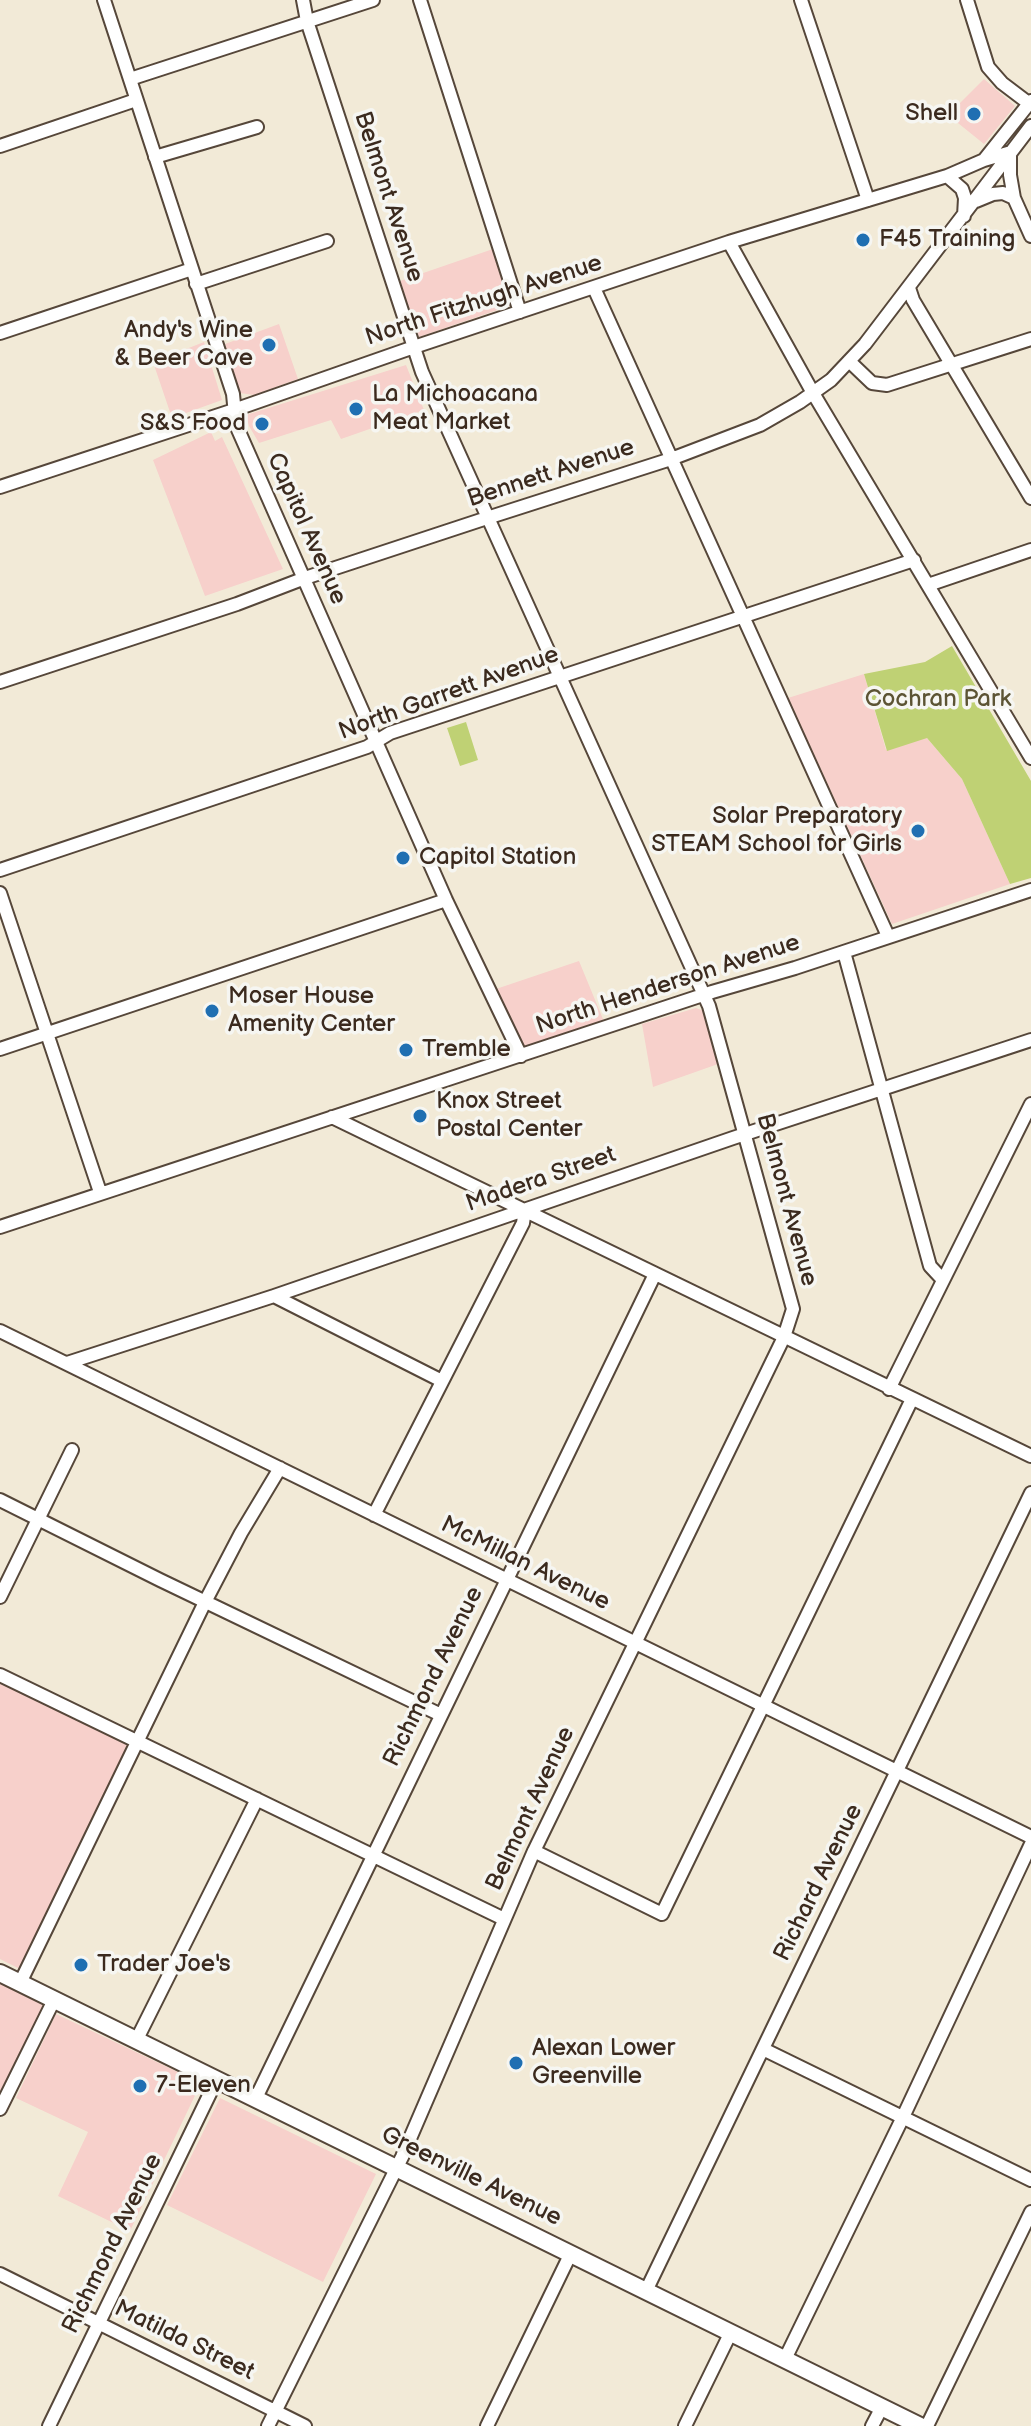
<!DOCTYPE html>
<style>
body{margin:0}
canvas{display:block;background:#f2ead7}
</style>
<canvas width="1031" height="2426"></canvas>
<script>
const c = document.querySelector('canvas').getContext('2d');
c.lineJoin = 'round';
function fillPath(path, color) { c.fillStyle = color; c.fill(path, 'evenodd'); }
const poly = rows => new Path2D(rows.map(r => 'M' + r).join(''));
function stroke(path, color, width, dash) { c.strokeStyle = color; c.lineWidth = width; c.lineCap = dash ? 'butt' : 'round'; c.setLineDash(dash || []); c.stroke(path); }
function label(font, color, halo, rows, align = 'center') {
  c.font = font + ' "Balsamiq Sans",sans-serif'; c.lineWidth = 7; c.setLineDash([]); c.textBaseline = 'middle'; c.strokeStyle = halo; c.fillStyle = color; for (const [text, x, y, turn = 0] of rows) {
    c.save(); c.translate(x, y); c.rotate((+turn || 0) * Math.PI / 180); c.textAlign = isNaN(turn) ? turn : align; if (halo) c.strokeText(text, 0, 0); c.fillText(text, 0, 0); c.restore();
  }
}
fillPath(poly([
 [984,79,1015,106,984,144,948,115],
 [493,249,512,305,419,337,400,281],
 [279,324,298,379,254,395,240,393,225,344],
 [204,342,222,400,172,418,153,362],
 [406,365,424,410,341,439,331,420,259,443,249,426,246,415],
 [211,432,215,441,222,437,283,569,205,596,153,460],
 [864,674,886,750,926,737,962,779,1010,884,892,924,788,698],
 [579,961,605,1024,529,1048,522,1046,496,989],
 [696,1008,704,1011,718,1064,653,1087,642,1024],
 [0,1683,129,1746,20,1969,0,1959],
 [0,1980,43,2001,42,2009,0,2094],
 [56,2014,201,2083,130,2231,58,2196,88,2132,16,2098],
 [220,2098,376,2174,323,2282,167,2205]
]), '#f7d0cb');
fillPath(poly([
 [952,646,1031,781,1031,878,1010,884,962,779,927,738,887,751,864,674,925,662],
 [466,722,478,760,460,766,447,728]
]), '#bfd174');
const minor = poly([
 [104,0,233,394,236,425,446,900,521,1056],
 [420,0,520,312],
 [801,0,868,200],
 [967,0,988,67,1002,83,1031,105],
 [130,79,373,0],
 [0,146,136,100],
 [1010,155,1010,175,1014,198,1031,236],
 [155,157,257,127],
 [984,160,1031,101],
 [947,176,962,189,965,198,964,216],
 [976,201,993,194,1003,193,1014,198],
 [729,242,813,393,1031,758],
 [196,284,327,241],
 [594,288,888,936],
 [909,288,913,300,1031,498],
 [0,333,192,269],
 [849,361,872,383,887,385,1031,339],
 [0,487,234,410,414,347,729,242,947,176,984,160,1011,152],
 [928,585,1031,550],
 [0,682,237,604,305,578,487,518,671,459,760,425,800,402,831,380,865,344,1031,126],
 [0,870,367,747,390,733,914,560],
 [0,893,100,1192],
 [844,952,930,1266,943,1280],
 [0,1049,446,900],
 [332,1117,1031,1456],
 [0,1227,712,992,795,968,1031,890],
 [274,1296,442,1381],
 [0,1331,1031,1837],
 [67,1363,274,1296,733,1138,1031,1040],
 [889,1389,1031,1104],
 [0,1500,160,1580,441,1715],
 [374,1515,523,1223,525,1210],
 [0,1597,72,1450],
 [0,1675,504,1919],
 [534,1851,662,1914,912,1399],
 [20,1983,205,1602,241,1533,280,1468],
 [136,2041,257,1799],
 [763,2049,1031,2180],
 [255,2100,655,1274],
 [0,2109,54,2000],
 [0,2274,305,2426],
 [646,2291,1031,1493],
 [785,2359,903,2117,1031,1844],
 [49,2426,216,2081],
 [268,2426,402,2157,534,1851,784,1337,793,1309,709,1006,422,372,307,21,303,0],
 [487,2426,571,2253],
 [685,2426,731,2332],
 [872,2426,882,2407],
 [927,2426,1031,2212]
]);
const major = poly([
 [0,1973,920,2426]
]);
stroke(minor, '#56473a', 16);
stroke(major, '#56473a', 20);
stroke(minor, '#fff', 12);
stroke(major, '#fff', 16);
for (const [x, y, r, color] of [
 [974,114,8,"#1f6fb2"],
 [863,240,8,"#1f6fb2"],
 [269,345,8,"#1f6fb2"],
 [356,409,8,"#1f6fb2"],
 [262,424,8,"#1f6fb2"],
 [918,831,8,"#1f6fb2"],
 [403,858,8,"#1f6fb2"],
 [212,1011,8,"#1f6fb2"],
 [406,1050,8,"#1f6fb2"],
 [420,1116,8,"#1f6fb2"],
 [81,1965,8,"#1f6fb2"],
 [516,2063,8,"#1f6fb2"],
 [140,2086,8,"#1f6fb2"]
]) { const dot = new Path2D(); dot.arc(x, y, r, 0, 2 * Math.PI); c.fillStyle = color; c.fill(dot); stroke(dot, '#f6f6f2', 3); }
label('24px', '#3b2a1e', '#f6f6f2', [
 ["Shell",958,114,"right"],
 ["F45 Training",879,240],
 ["Andy's Wine",253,331,"right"],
 ["& Beer Cave",253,359,"right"],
 ["La Michoacana",372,395],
 ["Meat Market",372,423],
 ["S&S Food",246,424,"right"],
 ["Solar Preparatory",902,817,"right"],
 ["STEAM School for Girls",902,845,"right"],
 ["Capitol Station",419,858],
 ["Moser House",228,997],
 ["Amenity Center",228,1025],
 ["Tremble",422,1050],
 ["Knox Street",436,1102],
 ["Postal Center",436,1130],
 ["Trader Joe's",97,1965],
 ["Alexan Lower",532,2049],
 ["Greenville",532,2077],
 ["7-Eleven",156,2086]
], 'left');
label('24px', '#3b2a1e', '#f6f6f2', [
 ["Belmont Avenue",388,197,72],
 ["North Fitzhugh Avenue",484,301,-18],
 ["Bennett Avenue",551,474,-18],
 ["Capitol Avenue",306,529,66],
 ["North Garrett Avenue",449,694,-20],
 ["North Henderson Avenue",668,985,-18],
 ["Madera Street",541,1180,-19],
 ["Belmont Avenue",786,1200,75],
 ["McMillan Avenue",525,1564,26],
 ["Richmond Avenue",434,1677,-64],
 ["Belmont Avenue",531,1809,-65],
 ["Richard Avenue",819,1883,-64],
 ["Greenville Avenue",471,2177,26],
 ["Richmond Avenue",113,2244,-64],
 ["Matilda Street",184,2341,26]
]);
label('24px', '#5c5434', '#f6f6f2', [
 ["Cochran Park",938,700]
]);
</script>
